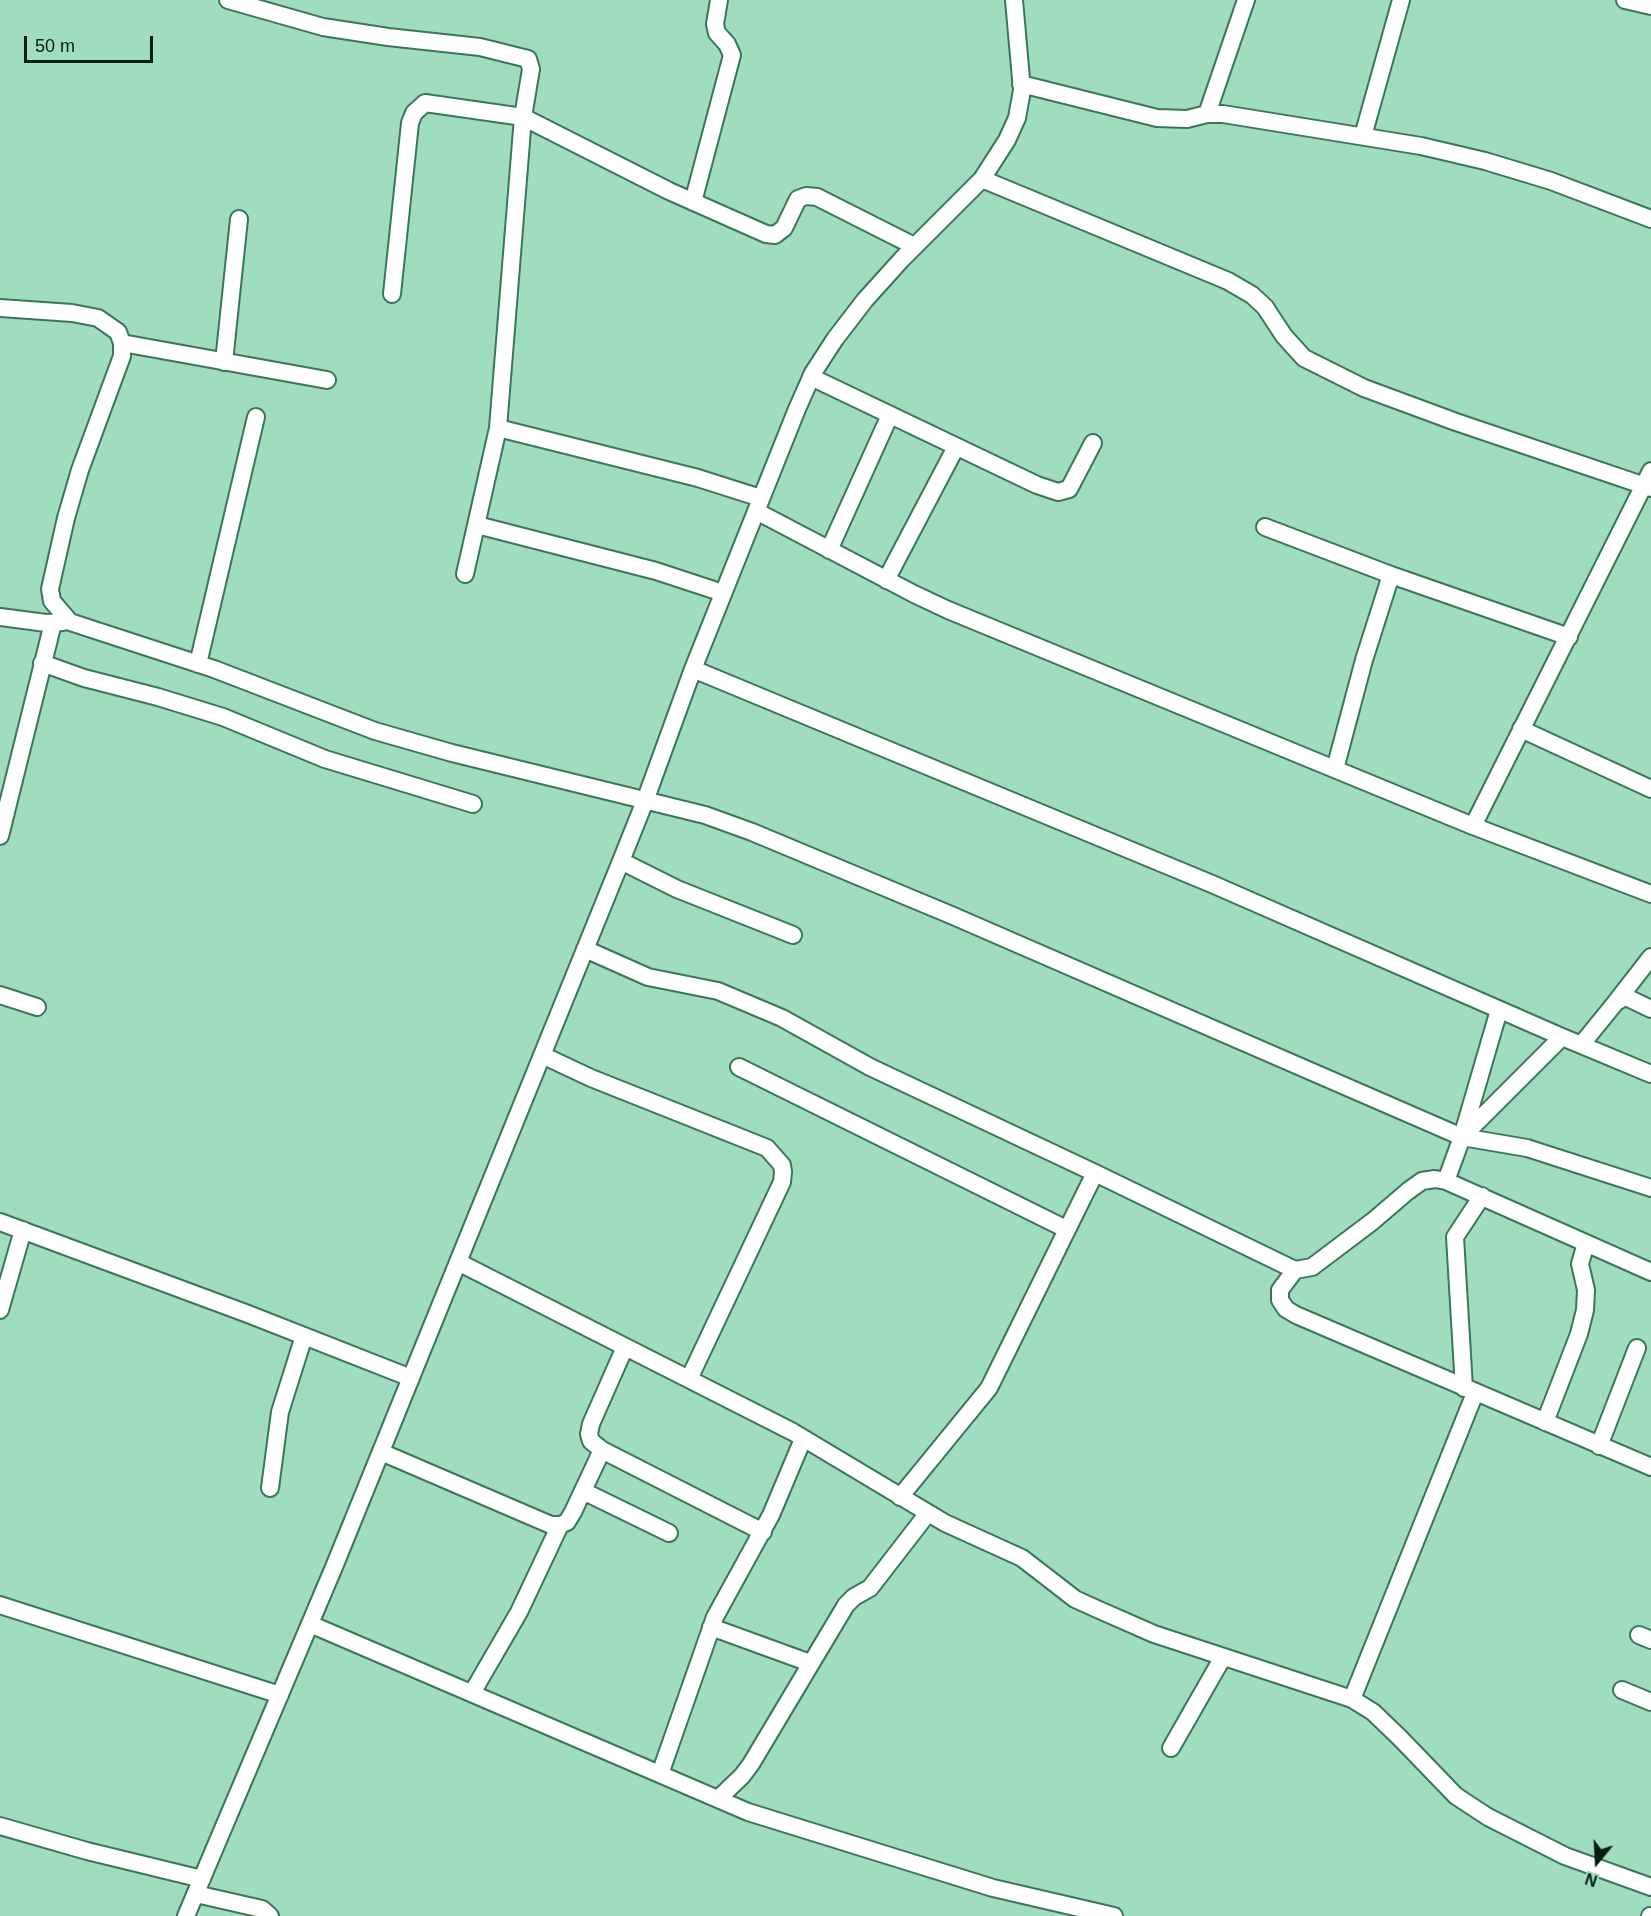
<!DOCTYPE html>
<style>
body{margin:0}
#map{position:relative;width:1651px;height:1916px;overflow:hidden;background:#a0dcbe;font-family:Arial,sans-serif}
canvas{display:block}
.north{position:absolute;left:1567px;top:1832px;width:60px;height:60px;-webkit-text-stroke:4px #a0dcbe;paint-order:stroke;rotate:198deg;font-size:16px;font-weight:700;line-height:24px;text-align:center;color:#051d13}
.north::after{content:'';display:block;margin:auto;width:21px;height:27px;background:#051d13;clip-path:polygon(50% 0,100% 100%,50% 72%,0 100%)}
.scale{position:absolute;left:24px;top:36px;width:129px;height:27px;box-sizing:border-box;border:3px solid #051d13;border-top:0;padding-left:8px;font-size:18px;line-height:21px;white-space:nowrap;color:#051d13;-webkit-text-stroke:4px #a0dcbe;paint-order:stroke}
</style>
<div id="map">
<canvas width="1651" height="1916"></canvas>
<div class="north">N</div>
<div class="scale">50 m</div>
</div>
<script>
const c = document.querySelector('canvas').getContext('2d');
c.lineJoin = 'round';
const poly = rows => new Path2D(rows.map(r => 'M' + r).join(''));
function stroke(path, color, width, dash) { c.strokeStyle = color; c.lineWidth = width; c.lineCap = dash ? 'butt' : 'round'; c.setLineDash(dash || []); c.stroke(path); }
const minor = poly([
 [228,0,323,27,388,37,480,47,528,59,531,69,523,117,498,428,465,574],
 [1625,0,1651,6],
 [1021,84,1157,118,1187,119,1207,114,1223,114,1421,146,1485,161,1551,181,1651,219],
 [1207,114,1246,0],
 [1363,136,1401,0],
 [982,179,1228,281,1252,295,1265,307,1284,336,1304,358,1364,388,1456,422,1651,488],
 [693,202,732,55,727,44,717,33,715,24,719,0],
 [392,294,410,123,414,113,425,103,523,117,669,191,766,234,775,235,784,228,798,199,806,196,817,197,914,246],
 [0,308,72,313,98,318,118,332,122,343,122,356,80,470,66,518,50,589,52,601,70,622,214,669,375,731,452,753,705,815,752,832,951,915,1462,1137,1527,1148,1651,1188],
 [122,343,327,380],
 [224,362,239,219],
 [811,377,1037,485,1058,492,1069,489,1093,443],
 [498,428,698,478,761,498],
 [756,511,914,594,948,610,1473,826,1651,894],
 [477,525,656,571,723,593],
 [1265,527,1391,575,1569,637],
 [829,550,890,415],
 [886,580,956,447],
 [0,617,46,623,63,622],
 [42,663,84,678,158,697,223,717,325,759,473,804],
 [198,664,256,417],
 [693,669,1212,884,1562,1037,1651,1074],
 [1521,729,1651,789],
 [1335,769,1364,660,1391,575],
 [1473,826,1651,471],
 [0,836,53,623],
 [621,861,677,889,793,935],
 [585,949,648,977,718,991,782,1018,870,1067,1095,1173,1295,1270,1312,1267,1373,1221,1408,1191,1422,1181,1435,1179,1446,1181,1651,1272],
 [0,995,37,1007],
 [1616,1002,1651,957],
 [1581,1045,1616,1002,1623,998,1628,998,1651,1009],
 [542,1055,591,1078,767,1148,782,1165,783,1172,782,1182,689,1379],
 [739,1067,1066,1229],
 [1465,1134,1562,1037],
 [1446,1181,1462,1137,1499,1010],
 [0,1222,248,1314,411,1378],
 [458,1262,793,1432,945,1523,1022,1558,1075,1599,1097,1609,1154,1634,1352,1699,1373,1712,1400,1738,1456,1796,1488,1817,1565,1856,1651,1887],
 [1295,1270,1280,1290,1280,1300,1286,1309,1296,1315,1651,1467],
 [0,1310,23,1230],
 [625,1347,591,1424,589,1434,591,1441,602,1450,763,1532],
 [1464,1388,1455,1237,1482,1196],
 [1545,1422,1579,1334,1585,1310,1586,1290,1580,1264,1586,1243],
 [1599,1446,1637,1348],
 [381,1452,551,1525,560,1525,567,1522,573,1512,602,1450],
 [270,1488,280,1412,304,1336],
 [583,1491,669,1533],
 [900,1497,989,1388,1095,1173],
 [0,1605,280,1695],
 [310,1624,748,1812,993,1888,1114,1916],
 [711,1627,810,1663],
 [1639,1635,1651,1640],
 [1622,1690,1651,1702],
 [472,1693,519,1612,560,1525],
 [1352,1699,1475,1393],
 [1171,1748,1223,1657],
 [660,1774,715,1617,771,1515,803,1439],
 [718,1799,742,1776,751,1764,846,1605,854,1597,870,1588,928,1513],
 [0,1826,87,1851,202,1879],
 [196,1894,262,1909,270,1916],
 [186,1916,334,1567,621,861,645,801,693,669,797,409,813,373,835,339,865,300,902,259,982,179,1007,140,1017,118,1022,90,1014,0],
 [1650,1916,1651,1916]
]);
stroke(minor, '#3b765b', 20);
stroke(minor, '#fff', 16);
</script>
